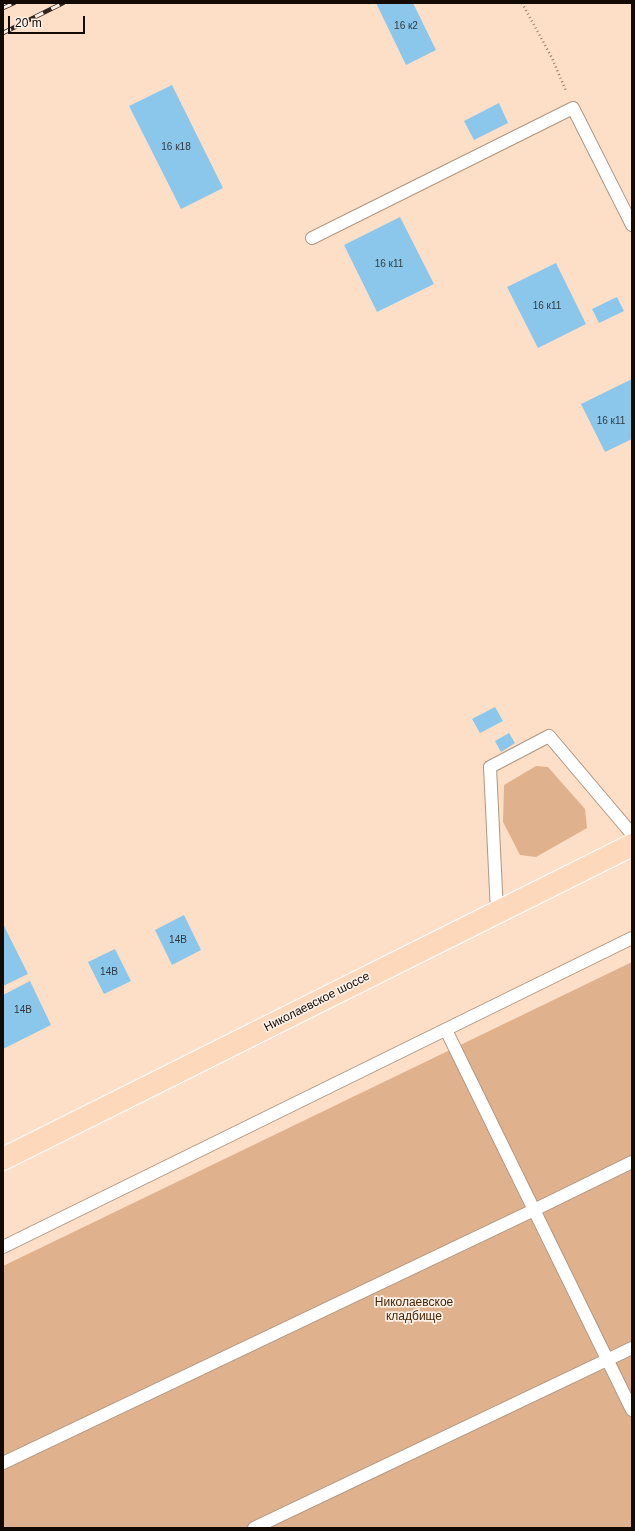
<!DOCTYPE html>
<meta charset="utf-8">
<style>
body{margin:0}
#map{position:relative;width:635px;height:1531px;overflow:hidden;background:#fddfc8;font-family:Arial,sans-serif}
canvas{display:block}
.frame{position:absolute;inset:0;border:4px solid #140a04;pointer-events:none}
.scale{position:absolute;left:8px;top:16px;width:77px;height:18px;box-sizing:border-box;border:2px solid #140a04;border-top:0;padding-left:5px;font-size:12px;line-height:14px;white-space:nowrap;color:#140a04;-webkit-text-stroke:3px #fcf0e7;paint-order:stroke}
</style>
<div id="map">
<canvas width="635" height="1531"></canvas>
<div class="frame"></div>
<div class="scale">20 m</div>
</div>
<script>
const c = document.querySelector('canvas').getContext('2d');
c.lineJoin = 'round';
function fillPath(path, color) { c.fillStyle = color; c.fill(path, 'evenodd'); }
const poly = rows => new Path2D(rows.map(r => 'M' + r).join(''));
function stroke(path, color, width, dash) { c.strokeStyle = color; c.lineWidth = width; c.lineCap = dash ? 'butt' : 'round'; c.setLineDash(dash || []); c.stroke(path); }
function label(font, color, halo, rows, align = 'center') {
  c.font = font + ' Arial,sans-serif'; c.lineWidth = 3.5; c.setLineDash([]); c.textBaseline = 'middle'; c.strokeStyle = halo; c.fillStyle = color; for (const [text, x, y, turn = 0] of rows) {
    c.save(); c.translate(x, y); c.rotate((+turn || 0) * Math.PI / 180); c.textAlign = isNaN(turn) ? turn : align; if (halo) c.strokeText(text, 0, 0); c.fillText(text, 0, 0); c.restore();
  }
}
fillPath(poly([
 [536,766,548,767,585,809,587,828,536,857,520,855,503,822,504,785],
 [632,962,632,1528,3,1528,3,1266]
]), '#dfb18d');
fillPath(poly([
 [376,3,413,3,436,50,406,65],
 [172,85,223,188,181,209,129,106],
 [499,103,508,123,474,140,464,121],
 [400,217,434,284,377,312,344,245],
 [556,263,586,324,538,348,507,287],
 [617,297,624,311,599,323,592,309],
 [632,379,632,439,605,452,581,404],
 [495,707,503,721,480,733,472,719],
 [509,733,515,743,501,752,495,741],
 [184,915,201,950,172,965,155,930],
 [3,924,28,974,3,986],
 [115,949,131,981,104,994,88,962],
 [30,981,51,1025,3,1049,3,995]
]), '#8bc7eb');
const service = poly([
 [312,238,573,108,632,225],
 [497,912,490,767,549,736,632,834],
 [446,1030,632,1410],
 [3,1247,632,938],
 [3,1463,534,1210,632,1162],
 [254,1528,632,1348]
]);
const primary = poly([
 [3,1159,632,845]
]);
stroke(service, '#b0957f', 14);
stroke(primary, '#fff', 24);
stroke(poly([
 [522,3,552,58,566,91]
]), '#947f6f', 2.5, [1, 3]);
stroke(service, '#fff', 12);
stroke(primary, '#fdd8bb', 22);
const rail = poly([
 [3,8,14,3],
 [3,33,63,3]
]);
stroke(rail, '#31251c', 4.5);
stroke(rail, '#fcf0e7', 3, [9]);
label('10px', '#32393e', null, [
 ["16 к2",406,26],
 ["16 к18",176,147],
 ["16 к11",389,264],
 ["16 к11",547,306],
 ["16 к11",611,421],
 ["14В",178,940],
 ["14В",109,972],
 ["14В",23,1010]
]);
label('12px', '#140a04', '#fcf0e7', [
 ["Николаевское шоссе",317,1002,-27]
]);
label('12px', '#462505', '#fcf0e7', [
 ["Николаевское",414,1303],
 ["кладбище",414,1317]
]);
</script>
